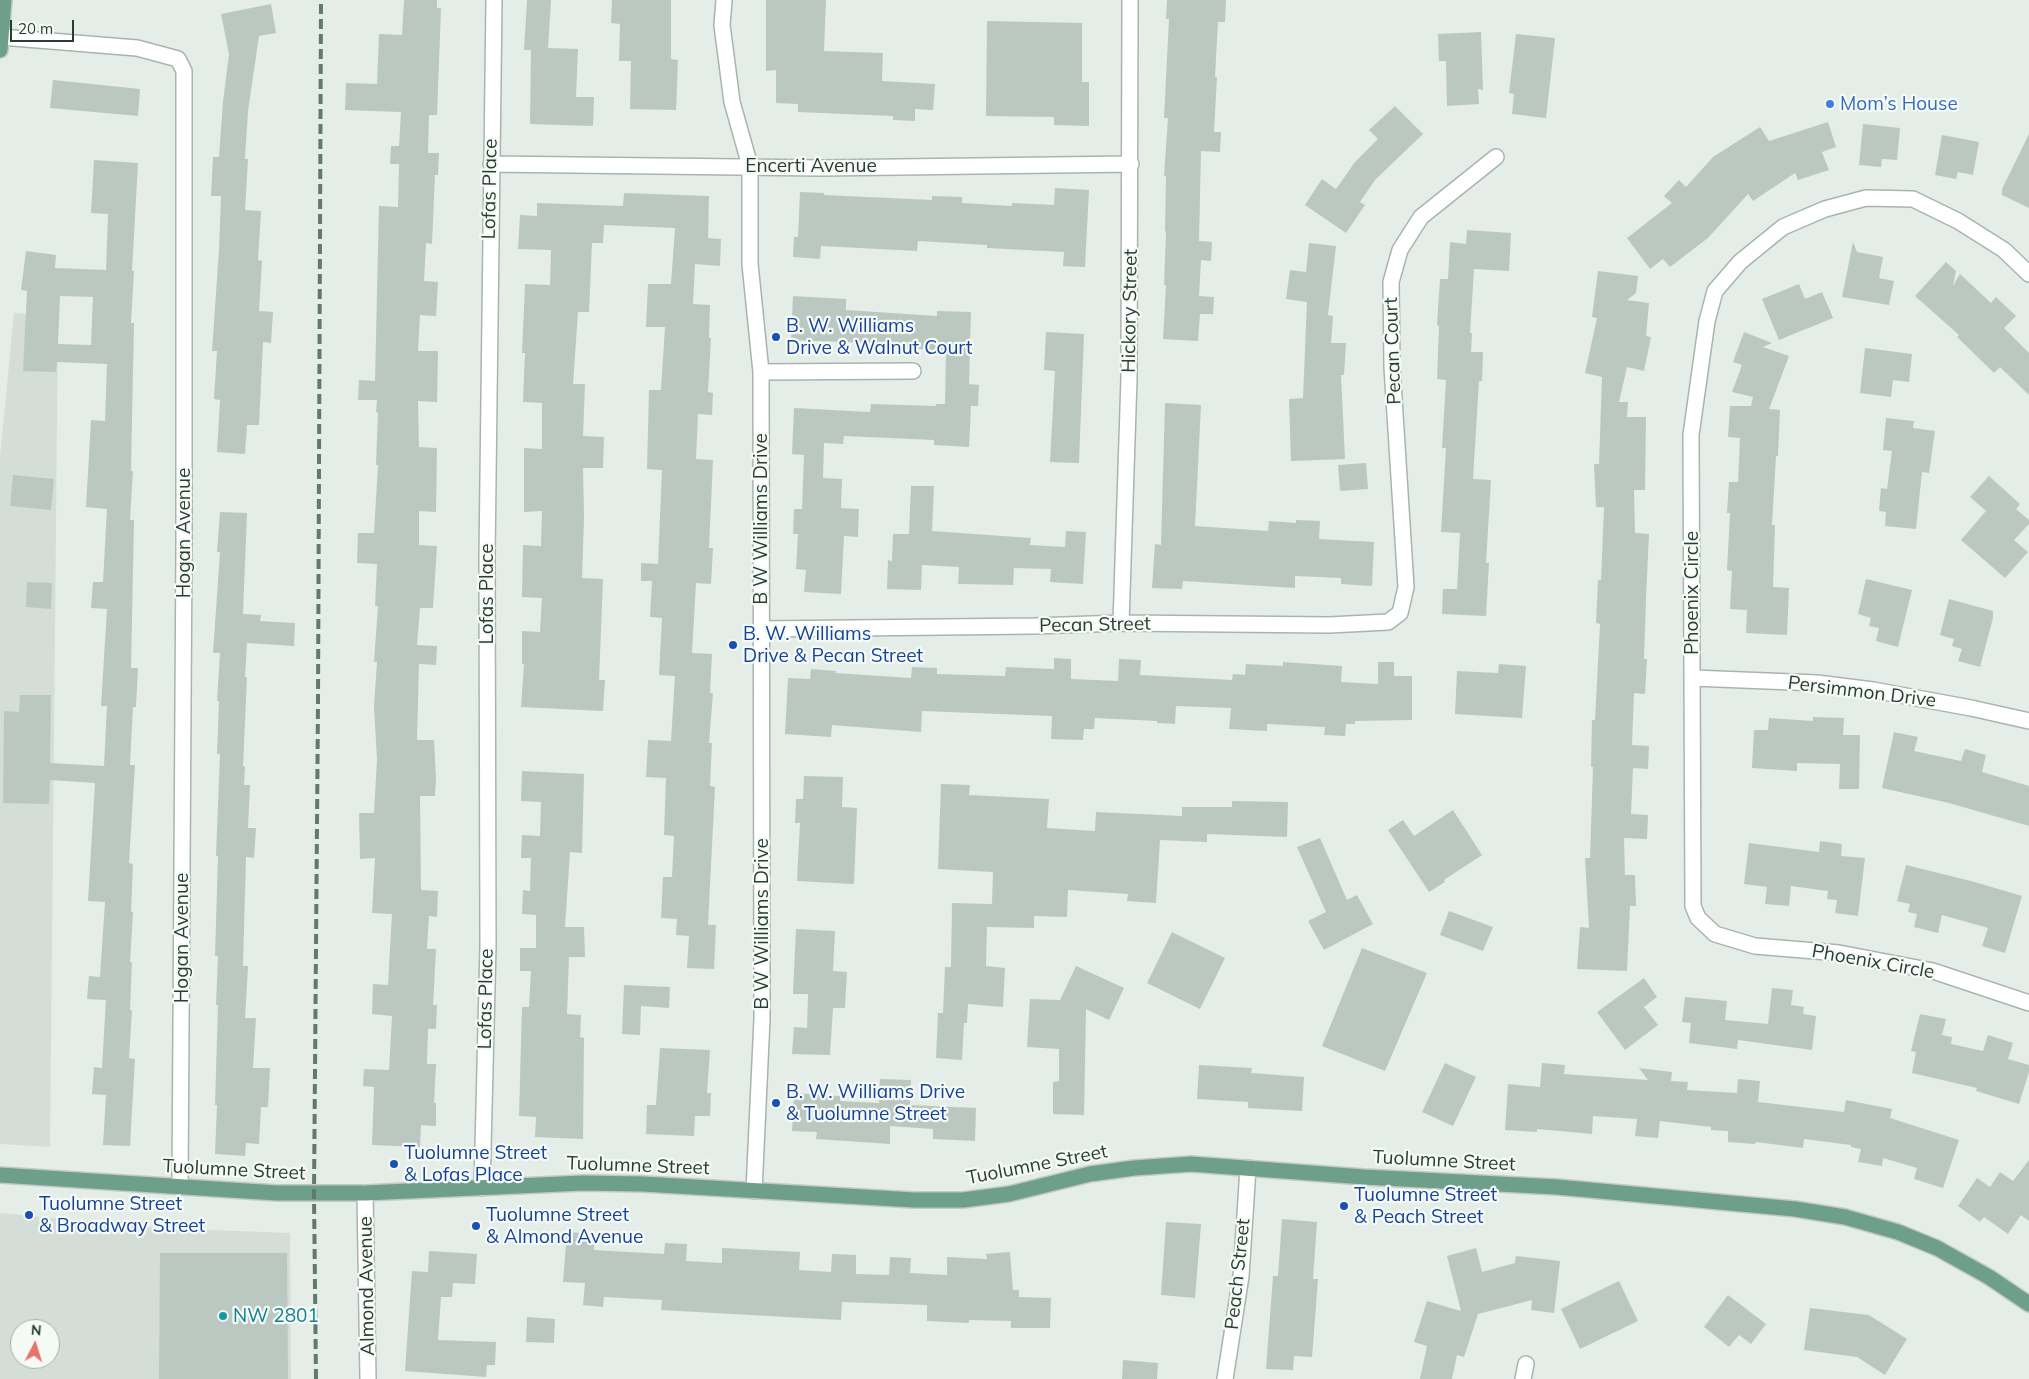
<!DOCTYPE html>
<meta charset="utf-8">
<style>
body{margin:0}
#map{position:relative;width:2029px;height:1379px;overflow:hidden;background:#e5ede8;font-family:Mulish,sans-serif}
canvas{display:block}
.north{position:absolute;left:10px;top:1319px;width:50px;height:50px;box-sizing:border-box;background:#f6faf7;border:1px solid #a3afa9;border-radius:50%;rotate:5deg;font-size:14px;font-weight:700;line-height:20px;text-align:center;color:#263e33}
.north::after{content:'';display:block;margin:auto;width:18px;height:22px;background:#e7736a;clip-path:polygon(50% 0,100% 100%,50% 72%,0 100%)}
.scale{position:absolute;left:10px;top:20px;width:64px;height:22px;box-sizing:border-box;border:2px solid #263e33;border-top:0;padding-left:6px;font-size:15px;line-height:18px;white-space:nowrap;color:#263e33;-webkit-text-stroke:4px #f6faf7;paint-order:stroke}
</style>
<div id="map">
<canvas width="2029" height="1379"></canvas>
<div class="north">N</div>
<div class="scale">20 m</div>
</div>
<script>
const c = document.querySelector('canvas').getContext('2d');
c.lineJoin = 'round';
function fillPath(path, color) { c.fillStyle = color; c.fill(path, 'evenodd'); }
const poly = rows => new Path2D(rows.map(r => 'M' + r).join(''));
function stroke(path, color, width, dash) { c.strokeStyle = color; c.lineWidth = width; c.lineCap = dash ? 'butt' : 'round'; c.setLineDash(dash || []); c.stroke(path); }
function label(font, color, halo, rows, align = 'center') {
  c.font = font + ' Mulish,sans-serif'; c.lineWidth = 4.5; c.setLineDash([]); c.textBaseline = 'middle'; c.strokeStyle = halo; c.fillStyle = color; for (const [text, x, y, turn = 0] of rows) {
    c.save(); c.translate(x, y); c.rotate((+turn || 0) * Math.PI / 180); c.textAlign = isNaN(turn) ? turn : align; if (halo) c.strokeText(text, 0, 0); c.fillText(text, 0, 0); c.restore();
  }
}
fillPath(poly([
 [14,313,58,316,50,1147,0,1144,0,457],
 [0,1213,158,1228,290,1233,291,1379,0,1379],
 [20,1329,50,1329,50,1359,20,1359]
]), '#d4ddd7');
fillPath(poly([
 [404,0,437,0,437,8,441,8,437,115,429,115,428,153,439,153,438,175,435,175,432,244,426,243,424,281,438,282,436,316,420,315,418,351,438,351,437,402,418,401,419,447,437,448,436,512,419,511,419,545,437,546,433,608,420,608,417,645,437,646,436,665,419,664,417,740,434,740,436,778,435,796,420,796,421,890,438,891,437,917,429,916,427,949,436,949,433,1005,437,1005,436,1029,428,1029,427,1064,436,1064,434,1103,436,1103,436,1126,421,1125,420,1147,372,1145,374,1087,363,1086,364,1069,389,1070,392,1016,372,1014,373,984,388,985,392,914,372,913,375,858,360,859,359,813,374,813,377,759,374,706,377,662,374,662,378,606,375,606,377,564,357,563,358,533,374,533,378,465,376,465,378,413,376,412,377,400,358,400,359,380,375,381,379,206,398,207,399,164,390,164,391,146,399,146,401,112,345,110,346,83,377,84,379,34,402,35],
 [527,0,551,0,548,48,578,49,576,97,594,97,593,126,530,124,531,50,524,50],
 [612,0,671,0,671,59,678,60,676,110,630,109,631,61,619,61,620,24,611,23],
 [766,0,826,0,824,51,883,53,882,81,935,84,933,110,915,109,915,121,893,120,893,116,798,112,798,104,776,103,776,70,766,71],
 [1167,0,1226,0,1225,22,1218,22,1215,77,1217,77,1214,132,1221,132,1220,152,1201,151,1199,241,1212,242,1211,261,1201,260,1199,296,1214,297,1213,314,1200,314,1198,341,1163,339,1166,285,1164,285,1166,231,1165,231,1166,176,1164,176,1168,118,1164,118,1169,19,1166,19],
 [271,4,276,33,259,36,248,111,245,159,248,159,245,210,261,211,258,260,262,261,259,311,273,312,271,343,263,342,259,425,247,425,245,454,217,452,220,400,214,399,217,351,212,351,219,250,221,196,211,196,213,157,219,157,223,102,229,54,221,14],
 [987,21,1082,23,1082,82,1089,82,1089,126,1054,125,1054,117,986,116],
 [1481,32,1483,90,1478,89,1479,104,1447,106,1446,61,1439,61,1438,34],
 [1516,34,1555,38,1546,118,1512,114,1514,94,1509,93],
 [53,80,140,89,138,116,50,108],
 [1395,106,1423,134,1375,180,1360,202,1365,205,1346,233,1305,205,1322,179,1336,189,1355,162,1378,139,1369,130],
 [1828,122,1836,147,1822,152,1829,170,1798,180,1795,173,1753,201,1748,194,1708,238,1670,267,1663,259,1650,269,1627,238,1672,203,1664,196,1679,180,1686,187,1713,157,1760,127,1769,141],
 [1863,124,1900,128,1897,160,1882,159,1881,167,1859,165],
 [2029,134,2029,208,2002,195,2002,189],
 [1942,135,1979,142,1973,175,1958,172,1956,179,1935,175],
 [94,160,138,163,132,271,134,271,131,323,134,323,131,471,133,471,130,520,134,520,131,668,138,668,136,707,133,707,130,765,135,765,129,863,133,864,131,912,133,912,130,962,132,962,130,1010,132,1010,129,1058,135,1059,130,1146,103,1145,106,1095,92,1094,94,1067,102,1068,106,1000,87,999,89,976,100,977,105,902,88,901,95,783,50,780,49,804,3,803,4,711,19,712,20,695,51,695,50,763,104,766,107,706,101,706,107,609,91,608,93,582,103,582,107,509,86,507,91,420,105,421,107,364,57,362,56,372,23,371,27,291,21,290,26,251,56,255,55,268,106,270,108,214,91,213],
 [60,296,93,297,91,345,58,344],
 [1055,188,1089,190,1085,267,1063,266,1064,252,987,248,987,245,918,241,917,251,821,246,820,259,793,257,794,237,798,237,800,192,824,193,824,195,932,200,932,196,962,197,962,203,1012,206,1012,203,1054,205],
 [624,193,709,196,708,238,721,239,720,266,695,264,693,304,710,305,709,338,711,338,708,392,713,393,712,415,698,414,696,459,713,460,709,548,713,548,711,584,696,583,692,653,712,654,710,693,713,693,709,743,712,743,710,786,715,787,708,925,716,925,714,969,687,968,689,936,676,935,677,919,661,918,663,877,672,877,674,836,664,835,666,778,646,777,648,740,671,741,675,676,659,675,662,618,650,617,652,581,641,581,641,563,658,564,662,470,647,469,649,390,661,390,665,327,646,327,648,284,671,284,675,228,604,225,603,243,592,243,589,312,578,312,573,384,585,384,583,436,604,437,603,468,583,468,584,518,582,578,603,579,599,680,605,680,603,711,521,707,524,664,522,664,522,631,540,632,542,598,522,597,523,545,541,546,542,511,524,512,524,448,542,449,542,403,523,402,525,353,522,353,525,284,550,285,551,250,518,249,520,215,537,216,537,203,623,206],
 [1467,230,1511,233,1509,271,1474,269,1470,333,1472,333,1471,352,1483,352,1482,381,1479,381,1473,479,1491,480,1486,563,1489,563,1486,616,1442,614,1443,589,1457,589,1460,533,1441,532,1446,448,1442,448,1446,380,1437,379,1439,326,1437,325,1440,279,1448,279,1450,242,1466,244],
 [1853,242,1857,252,1883,257,1879,278,1894,281,1889,305,1842,297],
 [1309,243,1336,246,1328,315,1333,316,1331,343,1346,343,1344,375,1341,375,1345,459,1291,461,1289,399,1303,398,1307,302,1286,299,1290,270,1306,272],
 [1946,262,1956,271,1953,286,1960,274,1991,303,1996,297,2016,316,2004,328,2029,353,2029,395,2000,367,1994,373,1957,337,1959,335,1915,296],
 [1598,271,1638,276,1636,293,1627,300,1649,303,1646,336,1651,337,1644,371,1627,367,1619,402,1628,402,1627,417,1646,417,1645,490,1634,490,1635,533,1649,534,1646,598,1644,659,1647,659,1645,694,1634,693,1632,745,1649,746,1648,769,1633,768,1631,814,1648,815,1647,839,1624,838,1625,875,1635,875,1636,906,1630,906,1627,971,1577,969,1580,927,1589,928,1585,858,1590,858,1593,767,1591,767,1592,720,1595,720,1600,624,1596,623,1598,580,1601,580,1604,507,1596,507,1594,464,1599,464,1602,377,1585,373,1597,318,1592,317],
 [1799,284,1805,299,1822,292,1833,318,1779,340,1762,299],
 [793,296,846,299,846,310,937,316,937,311,971,312,969,384,979,385,978,406,971,406,969,447,934,445,934,440,844,436,843,444,824,443,823,478,842,479,841,508,859,509,858,537,844,536,841,594,804,592,806,570,796,569,798,534,793,534,794,509,802,509,804,455,792,454,794,408,870,412,871,404,936,406,936,404,945,404,946,353,935,353,935,350,870,346,870,343,791,340],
 [1046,332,1084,334,1079,463,1050,462,1055,371,1044,370],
 [1744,332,1772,343,1763,347,1789,356,1769,409,1780,410,1778,456,1776,456,1772,525,1775,525,1773,587,1789,588,1787,635,1746,633,1747,610,1730,609,1732,571,1727,570,1730,513,1727,513,1729,482,1738,482,1740,438,1728,437,1730,406,1751,406,1753,397,1732,392,1742,365,1733,362],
 [1865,348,1912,354,1909,382,1893,380,1891,397,1860,393],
 [1165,403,1201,405,1195,526,1268,531,1269,521,1296,523,1296,520,1320,521,1319,539,1374,542,1372,586,1341,584,1341,578,1295,576,1295,588,1183,581,1182,589,1152,588,1155,544,1161,545],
 [1886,418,1914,421,1913,428,1935,431,1929,473,1922,472,1916,529,1885,526,1886,512,1879,511,1881,488,1887,489,1892,451,1883,450],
 [1366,463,1368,489,1340,491,1338,465],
 [13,475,54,479,51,510,10,506],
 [1989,476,2020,504,2016,509,2029,520,2029,524,2014,540,2028,552,2005,578,1961,540,1986,511,1970,497],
 [911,486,934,486,932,531,1031,538,1030,545,1065,547,1066,531,1086,532,1083,584,1050,582,1051,569,1014,568,1013,585,958,584,959,567,922,565,921,590,887,589,888,560,892,561,893,534,909,534],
 [220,512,247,513,243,614,261,615,260,621,295,623,294,646,247,643,245,677,247,677,243,766,245,766,244,785,250,785,248,828,256,828,254,858,246,857,243,966,248,966,245,1018,256,1018,253,1068,270,1068,268,1107,261,1107,259,1144,246,1143,245,1156,215,1154,217,1105,215,1105,218,1005,216,1005,218,956,215,956,218,856,216,856,220,754,217,754,219,701,217,701,220,653,213,653,220,552,217,552],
 [1866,579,1912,590,1898,647,1876,641,1879,628,1869,626,1871,618,1858,614],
 [27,582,52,583,51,609,26,607],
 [1949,599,1993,611,1993,618,1980,667,1958,661,1962,649,1952,646,1954,639,1940,635],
 [1054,658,1071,659,1071,679,1118,681,1119,659,1141,660,1140,675,1232,680,1233,674,1245,675,1246,664,1283,666,1283,662,1342,666,1341,682,1378,684,1378,662,1394,662,1394,676,1412,676,1412,720,1355,721,1355,724,1346,724,1345,736,1324,735,1325,727,1267,724,1267,731,1229,729,1231,708,1176,706,1175,724,1157,723,1157,721,1095,718,1094,729,1084,729,1083,740,1051,739,1052,716,922,711,921,732,832,725,831,737,785,734,788,678,810,679,811,669,836,671,835,673,911,678,912,667,937,668,937,674,1005,676,1006,667,1054,669],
 [1499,664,1526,666,1522,718,1455,714,1457,671,1498,673],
 [1813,717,1844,718,1843,735,1860,735,1859,789,1839,789,1840,764,1797,763,1797,771,1752,768,1754,730,1768,730,1769,718,1813,721],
 [1894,732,1918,737,1914,751,1961,761,1965,749,1986,755,1982,772,2029,786,2029,826,1949,803,1882,788],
 [522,771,584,774,582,853,570,852,565,927,584,927,585,957,569,957,567,1014,581,1015,580,1037,584,1038,583,1139,535,1137,536,1117,519,1116,522,1007,529,1007,531,971,520,971,520,948,536,948,536,915,522,914,523,890,530,891,531,858,521,858,522,835,540,836,541,802,521,801],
 [804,776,843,777,842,807,857,808,854,884,797,881,800,823,795,823,796,799,803,799],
 [941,784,970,785,969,795,1049,799,1047,828,1095,831,1096,812,1182,816,1182,807,1232,807,1232,801,1288,802,1287,837,1207,834,1207,842,1160,840,1156,903,1127,901,1128,894,1068,890,1067,917,1034,916,1034,928,987,927,986,966,1005,968,1003,1007,968,1004,967,1023,964,1023,962,1060,936,1058,938,1013,943,1013,945,967,951,967,952,903,992,904,993,872,938,869],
 [1453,810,1482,855,1444,880,1445,882,1429,892,1388,830,1403,820,1414,836],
 [1320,838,1347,900,1357,895,1373,924,1324,950,1308,921,1326,912,1297,847],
 [1820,841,1842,844,1841,856,1865,858,1858,916,1835,913,1837,900,1827,899,1828,891,1791,886,1789,906,1765,904,1767,887,1744,884,1749,843,1819,852],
 [1906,865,1971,881,2022,896,2005,953,1982,946,1988,928,1942,915,1938,933,1914,927,1917,914,1908,912,1910,904,1897,901],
 [1449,911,1493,927,1483,951,1440,935],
 [796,929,835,931,833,971,847,972,845,1008,833,1008,830,1055,792,1054,794,1027,807,1028,808,994,793,994],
 [1172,932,1225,958,1200,1009,1147,983],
 [1362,948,1427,973,1385,1071,1322,1046],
 [1076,966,1124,988,1109,1020,1086,1009,1084,1115,1053,1114,1053,1082,1059,1081,1059,1049,1027,1047,1030,999,1060,1000],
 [1644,978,1657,997,1644,1007,1658,1025,1625,1050,1597,1012],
 [624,985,670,987,669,1008,641,1006,640,1035,622,1034],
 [1772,988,1793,990,1791,1005,1804,1007,1803,1014,1816,1016,1812,1050,1738,1040,1737,1049,1689,1043,1691,1023,1682,1022,1685,997,1727,1001,1725,1020,1768,1024],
 [1920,1014,1946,1019,1942,1035,1952,1037,1951,1044,1983,1051,1988,1035,2013,1043,2008,1059,2029,1065,2029,1072,2019,1104,1976,1091,1977,1088,1912,1073,1916,1052,1911,1051],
 [660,1048,710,1050,707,1093,711,1093,710,1116,695,1116,694,1136,646,1134,647,1105,656,1105],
 [1445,1063,1476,1077,1453,1126,1422,1112],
 [1542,1063,1565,1065,1564,1074,1648,1080,1639,1068,1672,1072,1671,1081,1688,1082,1687,1090,1737,1093,1738,1079,1760,1081,1758,1102,1844,1112,1846,1100,1892,1109,1890,1118,1959,1140,1943,1188,1914,1179,1917,1168,1883,1158,1882,1166,1858,1162,1861,1149,1851,1147,1851,1145,1804,1139,1803,1148,1756,1142,1755,1144,1728,1142,1728,1131,1711,1130,1711,1127,1660,1121,1658,1138,1635,1136,1637,1119,1593,1116,1592,1134,1537,1129,1537,1132,1505,1130,1508,1084,1540,1087],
 [1199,1065,1252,1068,1251,1073,1304,1077,1302,1111,1248,1108,1248,1102,1197,1099],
 [880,1079,911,1080,910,1105,976,1108,975,1141,933,1139,933,1129,890,1126,890,1144,816,1139,817,1132,792,1131,794,1093,840,1096,840,1101,879,1103],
 [2029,1160,2029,1221,2021,1215,2008,1234,1984,1217,1980,1222,1958,1206,1977,1178,1990,1187,2000,1172,2013,1181],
 [1282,1219,1317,1222,1313,1279,1318,1279,1312,1357,1294,1356,1293,1370,1266,1369,1273,1276,1278,1276],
 [1166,1222,1201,1224,1195,1298,1161,1295],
 [567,1232,595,1234,594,1250,664,1254,665,1243,687,1244,686,1261,722,1263,722,1248,800,1252,799,1270,831,1272,832,1254,856,1255,856,1274,889,1275,890,1257,911,1258,910,1273,947,1275,947,1257,987,1259,986,1254,1010,1252,1013,1290,1019,1290,1019,1297,1051,1298,1050,1328,1011,1328,1011,1321,969,1320,969,1323,927,1321,927,1305,842,1302,841,1320,661,1310,662,1300,604,1297,603,1307,583,1305,585,1283,563,1282],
 [1476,1248,1482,1272,1515,1263,1516,1256,1560,1261,1554,1313,1531,1310,1532,1300,1478,1314,1464,1357,1457,1355,1452,1379,1420,1379,1427,1346,1414,1342,1427,1301,1461,1311,1447,1256],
 [429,1251,477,1254,475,1284,453,1283,452,1297,441,1297,438,1340,496,1342,495,1365,487,1365,486,1377,405,1371,412,1271,428,1272],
 [160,1253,287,1253,288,1379,159,1379],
 [1619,1281,1638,1321,1580,1349,1561,1309],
 [1728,1295,1766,1324,1751,1344,1739,1335,1729,1347,1704,1327],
 [1810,1308,1869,1315,1907,1339,1885,1375,1857,1357,1804,1350],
 [527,1317,555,1319,554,1343,526,1342],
 [1123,1360,1158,1363,1157,1379,1122,1379]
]), '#bbc8c1');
const minor = poly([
 [724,0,722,25,732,102,750,166,750,264,761,372,762,1019,754,1191],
 [1,37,137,48,178,59,184,71,184,544,180,1187],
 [491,164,821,168,1131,164],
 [2029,274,2004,250,1958,221,1913,199,1866,198,1825,209,1783,227,1740,262,1715,291,1707,321,1691,435,1693,906,1698,918,1715,934,1755,946,1839,953,1933,971,2029,1003],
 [761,372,913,371],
 [1121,623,1129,378,1130,0],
 [761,629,1034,626,1121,623,1329,625,1388,622,1400,613,1406,587,1392,367,1391,282,1400,250,1421,217,1496,157],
 [1693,678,1817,683,1873,690,1971,708,2029,721],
 [482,1188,488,946,487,558,494,0],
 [365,1193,368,1379],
 [1225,1379,1241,1276,1248,1168],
 [1523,1379,1526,1364]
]);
const major = poly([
 [0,50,4,0],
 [0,1175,277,1193,365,1193,583,1183,643,1184,914,1200,963,1200,1009,1194,1090,1174,1134,1168,1191,1164,1364,1177,1557,1187,1795,1209,1845,1217,1898,1232,1937,1248,1989,1277,2029,1304]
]);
stroke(minor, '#a8b5ae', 18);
stroke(major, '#c2c9c6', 18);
stroke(minor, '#fff', 15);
stroke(major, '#6e9f8a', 15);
stroke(poly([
 [316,1379,314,1194,318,701,321,0]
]), '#61796e', 4, [10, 5]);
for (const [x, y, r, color] of [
 [1830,104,5,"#3f7fe0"],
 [776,337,5,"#1a4fb4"],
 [733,645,5,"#1a4fb4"],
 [776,1103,5,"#1a4fb4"],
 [394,1164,5,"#1a4fb4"],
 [1344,1206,5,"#1a4fb4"],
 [29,1215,5,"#1a4fb4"],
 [476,1226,5,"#1a4fb4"],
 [223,1316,5,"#0f9aa8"]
]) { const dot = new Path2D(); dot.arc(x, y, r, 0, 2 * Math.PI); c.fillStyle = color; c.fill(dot); stroke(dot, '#f6faf7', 2); }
label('19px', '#366cbe', '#f6faf7', [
 ["Mom’s House",1840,104]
], 'left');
label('19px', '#263e33', '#f6faf7', [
 ["Encerti Avenue",811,166],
 ["Lofas Place",490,189,-89],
 ["Hickory Street",1130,311,-89],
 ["Pecan Court",1393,351,-92],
 ["B W Williams Drive",761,519,-90],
 ["Hogan Avenue",184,533,-90],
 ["Phoenix Circle",1692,593,-90],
 ["Lofas Place",487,594,-90],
 ["Pecan Street",1095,625,-1],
 ["Persimmon Drive",1862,692,7],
 ["B W Williams Drive",762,924,-90],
 ["Hogan Avenue",182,938,-90],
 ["Phoenix Circle",1873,962,10],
 ["Lofas Place",486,999,-89],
 ["Tuolumne Street",1444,1161,3],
 ["Tuolumne Street",1037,1165,-11],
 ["Tuolumne Street",638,1166,2],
 ["Tuolumne Street",234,1170,3],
 ["Peach Street",1238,1274,-84],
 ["Almond Avenue",367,1286,-91]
]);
label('19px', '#164399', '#f6faf7', [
 ["B. W. Williams",786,326],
 ["Drive & Walnut Court",786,348],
 ["B. W. Williams",743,634],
 ["Drive & Pecan Street",743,656],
 ["B. W. Williams Drive",786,1092],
 ["& Tuolumne Street",786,1114],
 ["Tuolumne Street",404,1153],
 ["& Lofas Place",404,1175],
 ["Tuolumne Street",1354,1195],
 ["& Peach Street",1354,1217],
 ["Tuolumne Street",39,1204],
 ["& Broadway Street",39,1226],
 ["Tuolumne Street",486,1215],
 ["& Almond Avenue",486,1237]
], 'left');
label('19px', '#0d838f', '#f6faf7', [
 ["NW 2801",233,1316]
], 'left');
</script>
